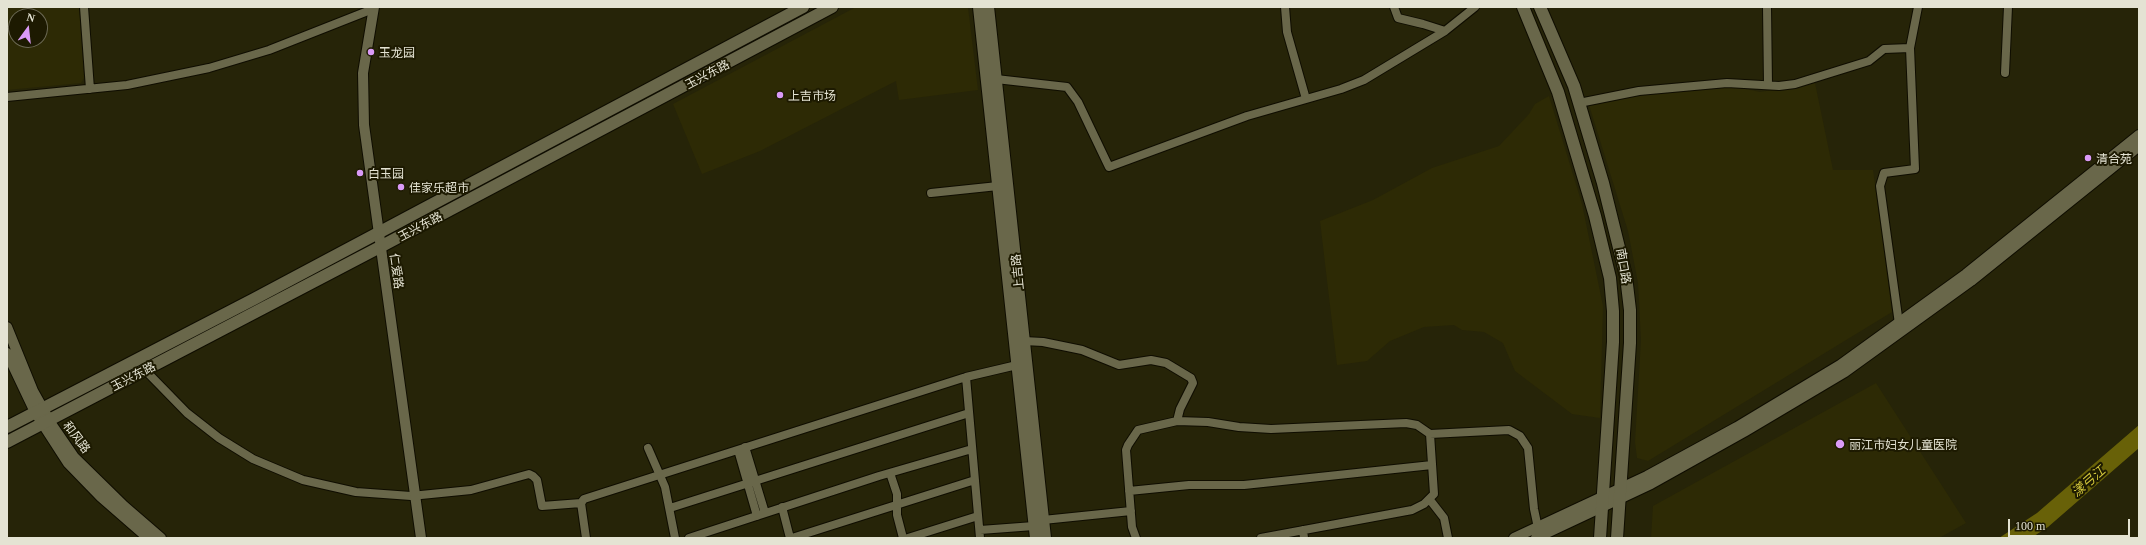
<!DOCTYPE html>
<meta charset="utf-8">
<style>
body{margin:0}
#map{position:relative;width:2146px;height:545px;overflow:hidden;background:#262408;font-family:Georgia,serif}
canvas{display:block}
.frame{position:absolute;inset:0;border:8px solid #e4e3d3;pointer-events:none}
.north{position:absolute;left:8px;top:8px;width:40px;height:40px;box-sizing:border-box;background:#1d1a01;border:1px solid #6d6a55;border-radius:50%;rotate:15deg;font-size:11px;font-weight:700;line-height:16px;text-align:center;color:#e4e3d3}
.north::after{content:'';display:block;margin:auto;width:14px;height:18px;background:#da9af7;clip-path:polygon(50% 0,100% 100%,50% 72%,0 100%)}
.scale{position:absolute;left:2008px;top:519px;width:122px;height:18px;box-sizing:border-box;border:2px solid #e4e3d3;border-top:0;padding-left:5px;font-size:12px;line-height:14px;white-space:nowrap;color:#e4e3d3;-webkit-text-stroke:3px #1d1a01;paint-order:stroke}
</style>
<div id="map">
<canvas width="2146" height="545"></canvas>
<div class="frame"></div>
<div class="north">N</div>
<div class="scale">100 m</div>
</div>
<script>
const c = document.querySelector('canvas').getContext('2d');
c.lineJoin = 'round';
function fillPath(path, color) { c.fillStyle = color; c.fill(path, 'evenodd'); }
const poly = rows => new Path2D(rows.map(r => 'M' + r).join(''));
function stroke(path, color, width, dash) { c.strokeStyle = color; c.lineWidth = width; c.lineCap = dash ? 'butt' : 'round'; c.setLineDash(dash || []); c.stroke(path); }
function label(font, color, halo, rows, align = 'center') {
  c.font = font + ' Georgia,"Noto Sans SC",serif'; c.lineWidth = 4; c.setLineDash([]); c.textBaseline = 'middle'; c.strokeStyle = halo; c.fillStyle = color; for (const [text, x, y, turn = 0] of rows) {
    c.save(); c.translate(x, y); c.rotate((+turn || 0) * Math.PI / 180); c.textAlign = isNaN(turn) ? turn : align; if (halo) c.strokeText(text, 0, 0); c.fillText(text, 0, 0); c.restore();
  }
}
fillPath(poly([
 [7,7,79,7,84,78,81,83,7,90],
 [16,16,40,16,40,40,16,40],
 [856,7,968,7,978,90,899,100,896,81,760,151,702,174,673,104],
 [1815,83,1833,170,1873,170,1892,312,1648,461,1637,458,1635,442,1641,340,1638,283,1628,231,1589,105,1642,93,1737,87,1760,92],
 [1549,96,1582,204,1603,306,1600,418,1572,414,1515,371,1503,343,1484,332,1462,330,1454,325,1424,327,1390,341,1367,361,1337,365,1320,221,1373,200,1432,168,1499,146,1529,114,1535,104],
 [1876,383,1966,523,1939,538,1651,538,1653,506]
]), '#2d2a05');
fillPath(poly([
 [2139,425,2139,448,2048,527,2031,538,1999,538,2037,513]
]), '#686108');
const minor = poly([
 [84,7,90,89],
 [1285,7,1287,32,1306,99],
 [1394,7,1398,18,1423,24,1445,31],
 [1767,7,1768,85],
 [2005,73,2008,7],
 [996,79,1067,87,1078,102,1109,167,1247,116,1341,89,1364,80,1445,31,1475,7],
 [7,97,127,85,209,68,269,50,373,9],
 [1579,103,1639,91,1727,83,1779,86,1795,84,1869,61,1884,49,1910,48],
 [931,193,998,186],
 [1899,324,1880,186,1884,173,1915,169,1910,48,1918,7],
 [1024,341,1043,342,1082,350,1119,365,1151,360,1166,363,1191,378,1193,383,1180,409,1177,421],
 [145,370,187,413,219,438,253,459,303,480,356,492,411,496,471,490,529,474,533,476,537,480,542,506,581,503],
 [966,377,980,538],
 [745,447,765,513],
 [648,448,665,487,675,538],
 [738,450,757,516],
 [890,473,897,494,897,515,903,538],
 [1129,491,1189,485,1244,485,1432,465],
 [1430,500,1444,518,1448,538],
 [782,507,790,538],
 [670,508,969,413],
 [1043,520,1131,511],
 [980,530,1034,526],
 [1303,530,1304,538],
 [586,538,581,503,584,499,966,377,1017,365],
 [689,538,879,476,972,449],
 [792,538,975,480],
 [908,538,978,516],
 [1136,538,1132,527,1126,450,1128,445,1138,430,1177,421,1208,422,1239,427,1271,429,1406,423,1417,425,1430,434,1509,430,1520,436,1528,448,1534,509,1538,528],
 [1261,538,1412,510,1424,504,1434,494,1430,434]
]);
const tertiary = poly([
 [374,7,363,73,364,125,421,538],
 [7,327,33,391,52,425,74,457,124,506,161,538],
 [7,353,35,412,68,463,101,497,148,538],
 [1514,538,1647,476,1737,427,1840,365,1966,274,2139,135],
 [1536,538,1651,484,1744,432,1845,372,1971,281,2139,146]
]);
const secondary = poly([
 [979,7,1036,538],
 [988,7,1045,538],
 [1523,7,1558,92,1595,216,1610,278,1613,311,1613,342,1600,538],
 [1540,7,1574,86,1603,183,1626,276,1630,310,1630,343,1617,538],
 [7,427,254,299,803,7],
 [7,442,380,247,832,7]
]);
stroke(minor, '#0f0d00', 10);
stroke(tertiary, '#0f0d00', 12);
stroke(secondary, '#0f0d00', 14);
stroke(minor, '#69674a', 8);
stroke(tertiary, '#69674a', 10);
stroke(secondary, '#69674a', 12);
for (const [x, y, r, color] of [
 [371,52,4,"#da9af7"],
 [780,95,4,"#da9af7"],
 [2088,158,4,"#da9af7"],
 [360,173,4,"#da9af7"],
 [401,187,4,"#da9af7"],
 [1840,444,5,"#da9af7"]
]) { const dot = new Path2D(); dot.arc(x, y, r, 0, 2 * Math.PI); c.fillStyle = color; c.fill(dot); stroke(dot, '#1d1a01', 1.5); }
label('12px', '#e4e3d3', '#1d1a01', [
 ["玉龙园",379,52],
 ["上吉市场",788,95],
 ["清合苑",2096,158],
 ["白玉园",368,173],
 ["佳家乐超市",409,187],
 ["丽江市妇女儿童医院",1849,444]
], 'left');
label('12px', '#e4e3d3', '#1d1a01', [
 ["玉兴东路",707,74,-28],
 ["玉兴东路",420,226,-28],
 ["南口路",1624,266,80],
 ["仁爱路",397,271,82],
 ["上吉路",1017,272,-96],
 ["玉兴东路",133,376,-27],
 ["和风路",77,437,53]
]);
label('italic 13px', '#d3c73b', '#1d1a01', [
 ["漾弓江",2088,481,-41]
]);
</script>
